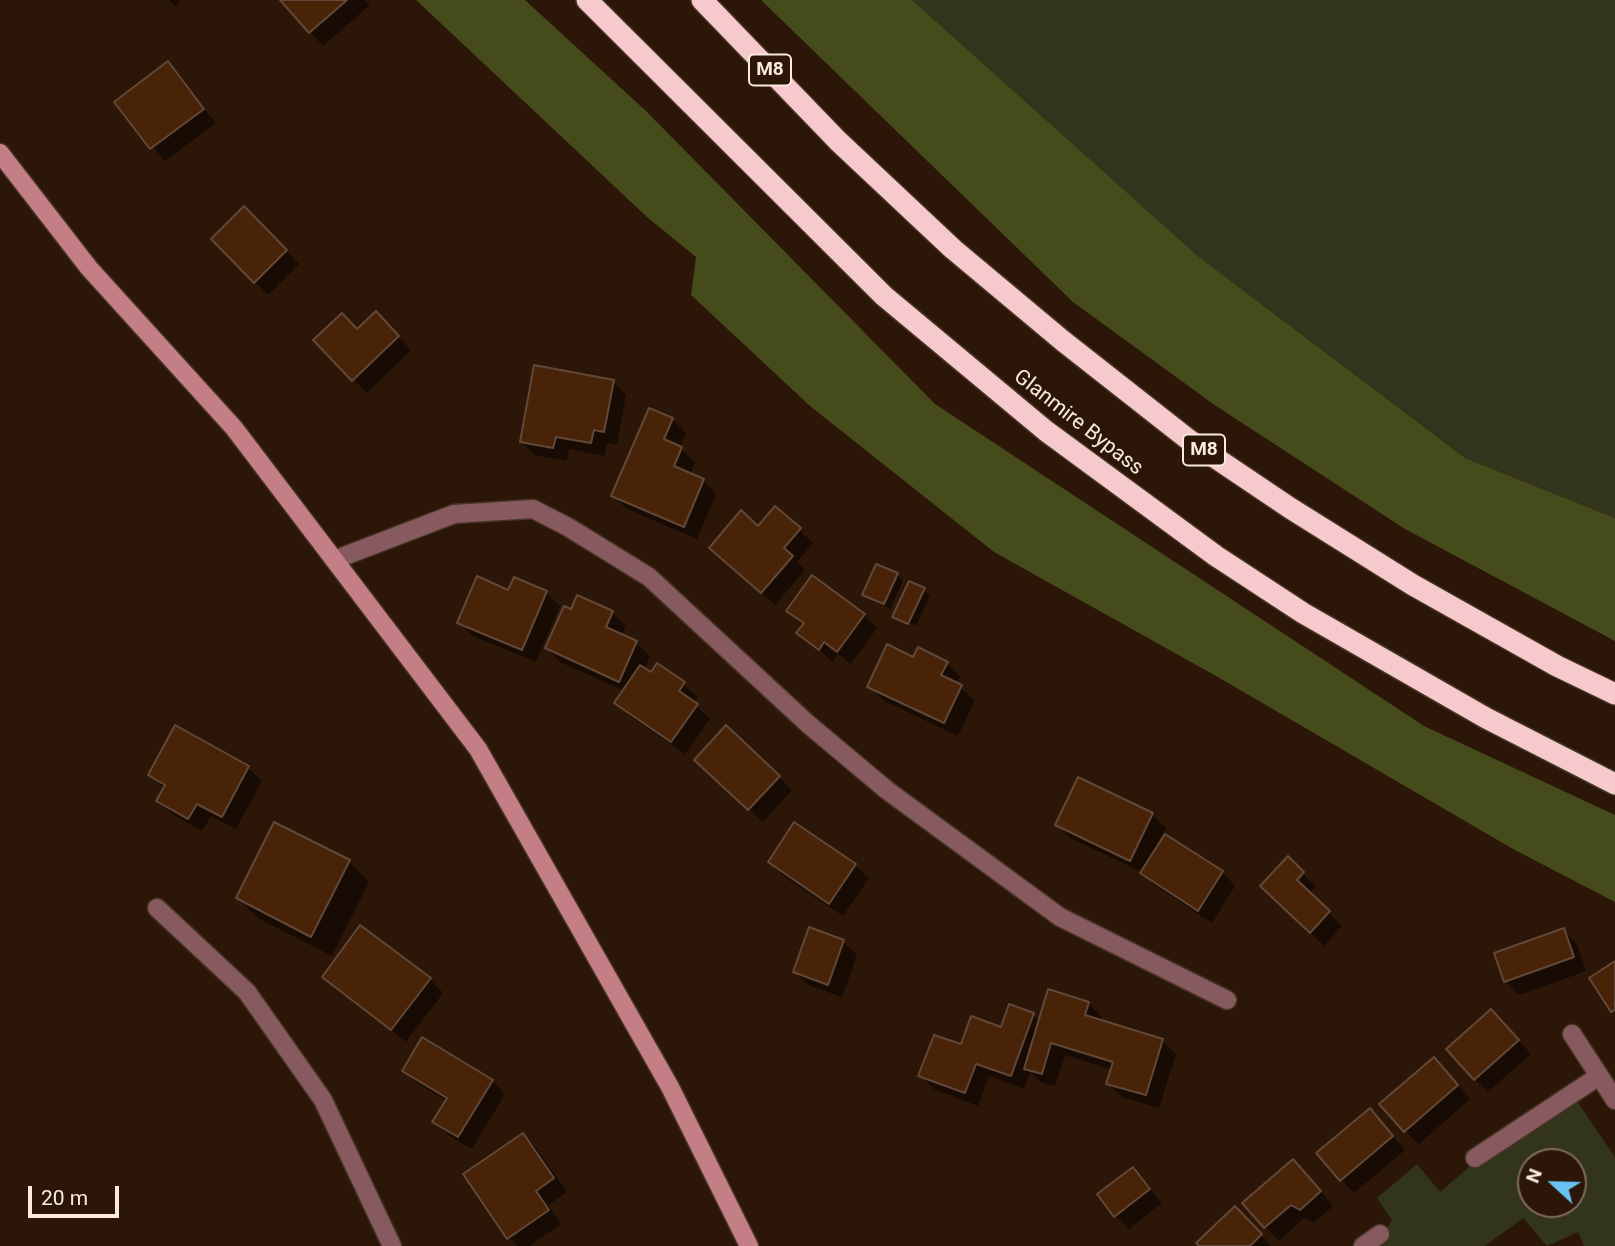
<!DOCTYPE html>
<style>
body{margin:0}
#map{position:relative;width:1615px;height:1246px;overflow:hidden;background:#2b1607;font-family:Roboto,sans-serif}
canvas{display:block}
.north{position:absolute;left:1517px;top:1148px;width:70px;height:70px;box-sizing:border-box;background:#2b1607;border:2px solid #7e6b5e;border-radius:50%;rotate:292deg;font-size:19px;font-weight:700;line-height:28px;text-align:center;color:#faeae0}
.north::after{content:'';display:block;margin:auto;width:24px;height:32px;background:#69c3f1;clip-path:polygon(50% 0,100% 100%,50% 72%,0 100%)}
.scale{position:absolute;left:28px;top:1186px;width:91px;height:32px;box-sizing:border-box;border:4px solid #faeae0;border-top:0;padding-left:9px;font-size:21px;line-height:24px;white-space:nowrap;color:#faeae0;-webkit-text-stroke:5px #2b1607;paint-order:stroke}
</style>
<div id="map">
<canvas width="1615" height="1246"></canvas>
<div class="north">N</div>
<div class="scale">20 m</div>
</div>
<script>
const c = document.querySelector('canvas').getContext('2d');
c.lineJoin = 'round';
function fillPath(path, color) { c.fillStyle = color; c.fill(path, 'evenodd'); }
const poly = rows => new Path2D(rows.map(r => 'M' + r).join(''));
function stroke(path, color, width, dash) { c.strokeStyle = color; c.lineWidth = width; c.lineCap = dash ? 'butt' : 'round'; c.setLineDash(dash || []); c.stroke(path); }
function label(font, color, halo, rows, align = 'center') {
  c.font = font + ' Roboto,sans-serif'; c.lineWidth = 5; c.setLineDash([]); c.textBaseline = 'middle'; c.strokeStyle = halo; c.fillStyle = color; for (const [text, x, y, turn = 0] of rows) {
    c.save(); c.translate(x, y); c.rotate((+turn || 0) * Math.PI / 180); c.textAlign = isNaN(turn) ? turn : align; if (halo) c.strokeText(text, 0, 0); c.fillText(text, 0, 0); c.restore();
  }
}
fillPath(poly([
 [912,0,1615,0,1615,518,1465,458,1199,257],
 [1551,1097,1576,1100,1615,1157,1615,1246,1584,1246,1578,1232,1547,1246,1523,1218,1485,1246,1381,1246,1378,1242,1392,1220,1377,1198,1417,1164,1440,1192],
 [1531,1162,1573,1162,1573,1204,1531,1204]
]), '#32351c');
fillPath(poly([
 [416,0,525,0,646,111,935,404,1424,726,1615,815,1615,902,1513,849,1216,676,994,552,810,406,691,295,696,257,647,217],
 [761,0,912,0,1199,257,1465,458,1615,518,1615,641,1405,529,1216,406,1073,302]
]), '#464b1c');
fillPath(poly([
 [169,0,181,0,175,6],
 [282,0,365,0,370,5,323,46],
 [168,63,216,123,165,161,117,102],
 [244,209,299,264,268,295,213,239],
 [376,314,411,350,367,393,315,340,357,331],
 [613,382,626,395,617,445,607,443,605,456,569,449,567,461,535,455,521,442],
 [672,419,686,433,679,448,695,462,690,475,703,480,716,494,697,539,627,509,613,496],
 [759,528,799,530,813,543,797,562,805,570,775,605,725,561],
 [897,575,903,581,890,609,864,594],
 [924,590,930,596,916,626,899,618,899,621,894,616],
 [509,592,546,592,560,606,536,662,473,636,460,623],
 [789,610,864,615,877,628,851,664,838,654,833,662,799,633,804,625],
 [572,611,612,613,626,626,621,636,636,643,650,656,644,669,651,675,658,665,698,697,693,703,710,719,685,754,630,716,616,702,625,691,560,662,547,648],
 [914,659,947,663,960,677,956,684,975,700,958,736,883,700,869,686],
 [175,728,248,768,262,781,236,829,211,816,202,831,172,814,159,801,165,789,150,774],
 [710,773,779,777,792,790,763,822],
 [1152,814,1166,828,1157,845,1222,872,1235,886,1212,923,1156,886,1142,872,1070,838,1057,824],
 [1288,859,1316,887,1309,894,1342,926,1324,946,1275,899],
 [349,862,369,882,332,956,258,918,238,898],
 [770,862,855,865,869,878,843,916,783,876],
 [1563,930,1577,944,1586,971,1519,995,1505,981],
 [843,942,857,955,842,997,808,985,795,971],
 [324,977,430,979,443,993,406,1042],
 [1088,1003,1102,1017,1100,1022,1162,1041,1176,1054,1159,1108,1122,1097,1108,1083,1112,1070,1065,1055,1055,1086,1040,1082,1030,1072,1024,1089,989,1076,978,1106,934,1089,920,1076,962,1046,1033,1014,1040,1022],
 [1504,1025,1531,1054,1488,1092,1475,1079],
 [404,1070,492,1081,505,1094,472,1149,448,1135,435,1121,447,1101,418,1084],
 [1447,1072,1470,1099,1419,1144,1405,1131],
 [1370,1111,1405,1150,1354,1193,1341,1179],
 [523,1135,536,1148,567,1192,548,1205,561,1224,529,1246,517,1246,509,1237],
 [1133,1169,1162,1203,1129,1229,1115,1215],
 [1306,1174,1333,1206,1314,1223,1305,1217,1279,1241,1244,1204],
 [1248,1222,1271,1246,1202,1246]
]), '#0007');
const building = poly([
 [280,0,347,0,309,33,280,0],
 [168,61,204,109,150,149,114,102,168,61],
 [244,206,287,250,254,283,211,239,244,206],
 [376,311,399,336,352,381,313,340,342,313,357,329,376,311],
 [534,365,614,380,604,432,594,430,591,443,556,437,553,448,520,442,534,365],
 [649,408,673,418,664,439,682,447,674,466,704,479,684,527,611,496,649,408],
 [775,506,801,528,784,548,793,556,761,593,709,548,741,510,758,526,775,506],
 [876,564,898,573,884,604,862,595,876,564],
 [812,575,865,614,837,652,824,642,819,650,796,633,804,623,786,611,812,575],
 [477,576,508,590,514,577,547,591,522,650,457,623,477,576],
 [909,581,925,588,908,624,892,617,909,581],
 [577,595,613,611,606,627,637,641,619,682,545,648,564,606,571,609,577,595],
 [887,644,913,657,918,647,948,662,941,675,962,685,944,723,867,687,887,644],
 [657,663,685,682,679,691,698,704,671,742,614,703,640,665,651,672,657,663],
 [175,725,249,766,222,817,197,804,188,819,156,801,165,785,148,775,175,725],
 [726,725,780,776,748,810,694,760,726,725],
 [1078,777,1153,813,1130,861,1055,825,1078,777],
 [274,822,350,860,311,937,236,898,274,822],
 [794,822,856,864,829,904,768,862,794,822],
 [1165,834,1223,871,1198,911,1140,873,1165,834],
 [1288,856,1304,872,1297,880,1330,911,1310,933,1260,886,1288,856],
 [360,925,431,978,391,1030,322,977,360,925],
 [809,927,844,940,828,985,793,972,809,927],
 [1564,928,1574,957,1504,982,1494,953,1564,928],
 [1615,961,1615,1010,1611,1012,1589,978,1615,961],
 [1048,989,1089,1002,1085,1015,1163,1039,1146,1095,1106,1084,1113,1062,1051,1043,1042,1074,1024,1069,1048,989],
 [1009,1004,1034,1013,1011,1076,976,1064,965,1093,918,1076,934,1035,961,1044,971,1016,1001,1027,1009,1004],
 [1491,1009,1519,1040,1474,1080,1446,1049,1491,1009],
 [422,1037,493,1080,458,1137,432,1122,447,1098,402,1071,422,1037],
 [1434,1057,1458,1085,1404,1132,1379,1104,1434,1057],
 [1370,1108,1393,1136,1340,1181,1316,1153,1370,1108],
 [523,1133,554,1178,536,1191,549,1210,507,1239,463,1174,523,1133],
 [1293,1159,1321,1191,1300,1210,1291,1205,1264,1228,1242,1203,1293,1159],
 [1133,1167,1150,1189,1114,1217,1097,1194,1133,1167],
 [1235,1206,1262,1234,1250,1246,1199,1246,1196,1243,1235,1206]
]);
fillPath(building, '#482307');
stroke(building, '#614838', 2);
const street = poly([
 [334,560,454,514,533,509,568,527,649,577,808,724,888,791,1060,917,1227,1000],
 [157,908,247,992,323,1100,392,1246],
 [1572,1034,1615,1100],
 [1475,1158,1599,1076],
 [1363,1246,1380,1234]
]);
const secondary = poly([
 [0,153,89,268,234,428,478,749,670,1087,749,1246]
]);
const highway = poly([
 [587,0,884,296,1046,431,1216,556,1303,613,1486,718,1615,784],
 [702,0,838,141,953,249,1063,341,1189,440,1290,508,1413,585,1557,666,1615,694]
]);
stroke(street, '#483425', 21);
stroke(secondary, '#483425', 21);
stroke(highway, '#483425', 24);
stroke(street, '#865a5f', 18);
stroke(secondary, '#c37e86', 18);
stroke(highway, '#f6c9cd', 21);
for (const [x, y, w] of [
 [770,70,42],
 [1204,450,42]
]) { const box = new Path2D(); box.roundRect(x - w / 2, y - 15.5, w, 31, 5); c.fillStyle = '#2b1607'; c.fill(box); stroke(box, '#faeae0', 2); }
label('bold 19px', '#faeae0', null, [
 ["M8",770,70],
 ["M8",1204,450]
]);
label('21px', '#faeae0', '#2b1607', [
 ["Glanmire Bypass",1078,423,38]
]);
</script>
